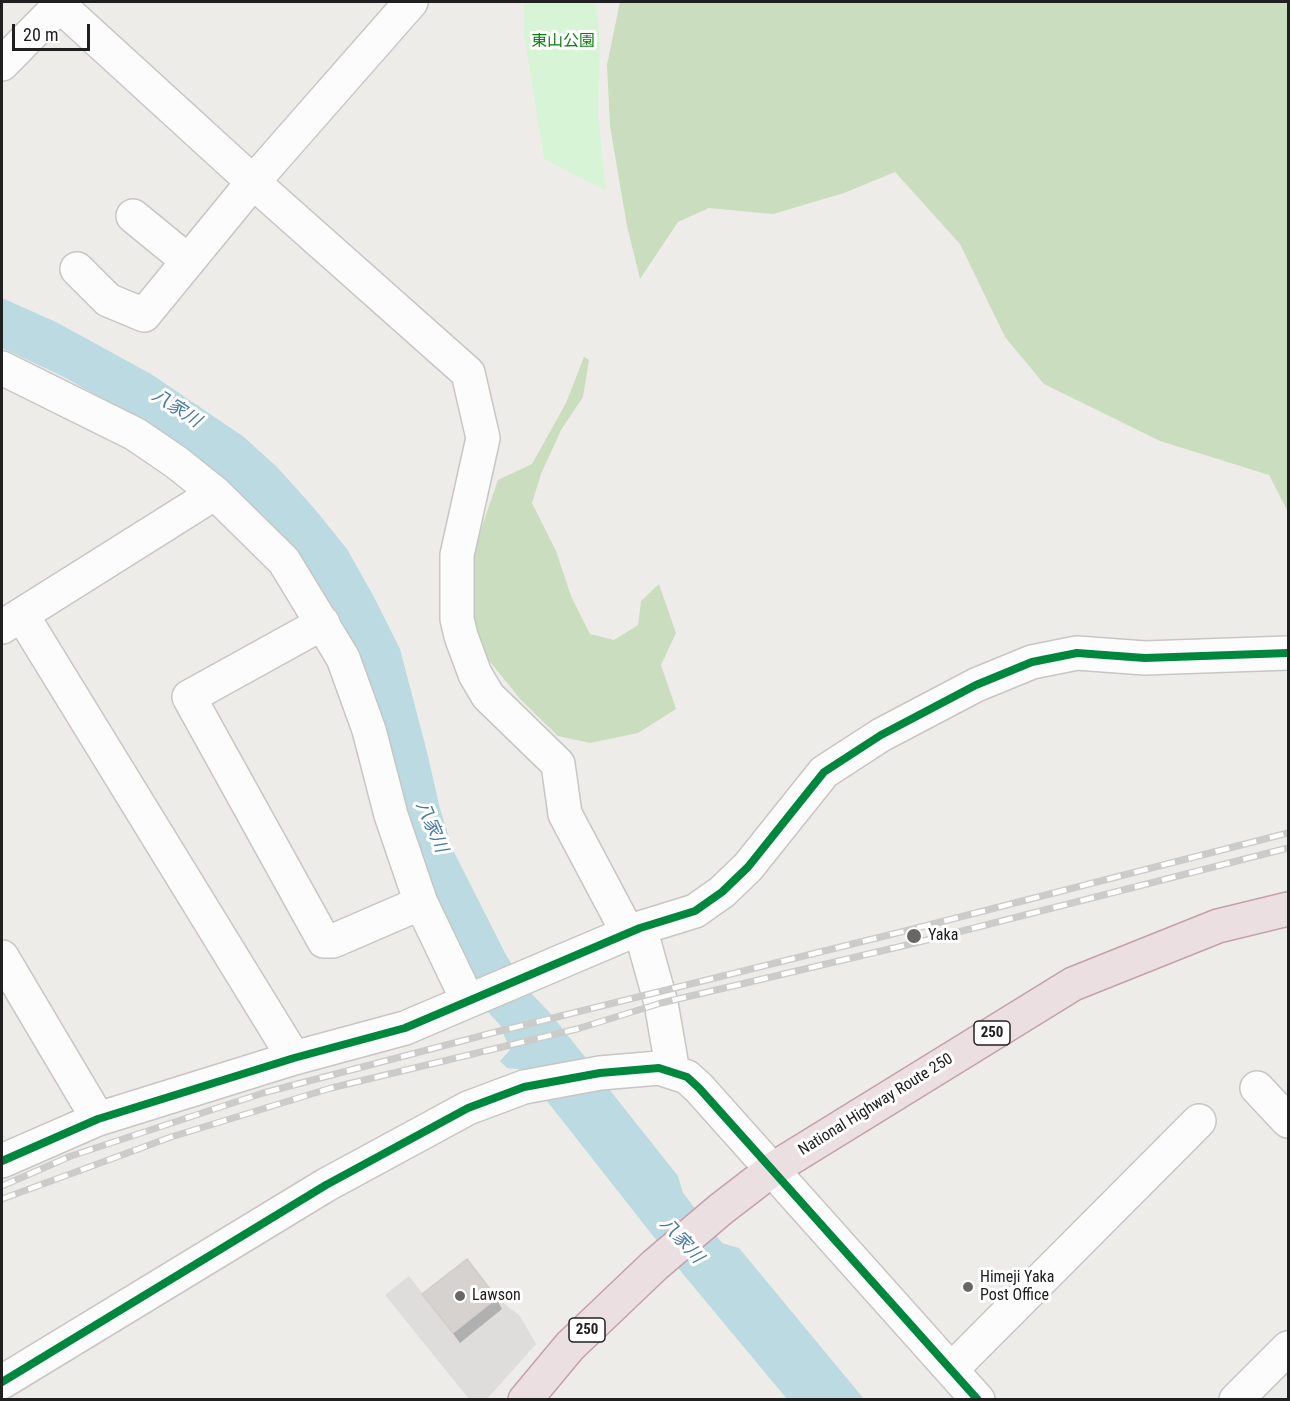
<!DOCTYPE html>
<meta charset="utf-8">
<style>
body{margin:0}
#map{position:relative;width:1290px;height:1401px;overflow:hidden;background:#eeece8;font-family:"Roboto Condensed",sans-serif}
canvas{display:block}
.frame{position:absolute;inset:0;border:3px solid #202020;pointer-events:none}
.scale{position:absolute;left:12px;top:24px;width:78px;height:27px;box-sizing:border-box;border:3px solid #202020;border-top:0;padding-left:8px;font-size:18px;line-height:21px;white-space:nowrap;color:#202020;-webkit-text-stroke:4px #fff;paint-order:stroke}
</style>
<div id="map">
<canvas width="1290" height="1401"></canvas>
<div class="frame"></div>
<div class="scale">20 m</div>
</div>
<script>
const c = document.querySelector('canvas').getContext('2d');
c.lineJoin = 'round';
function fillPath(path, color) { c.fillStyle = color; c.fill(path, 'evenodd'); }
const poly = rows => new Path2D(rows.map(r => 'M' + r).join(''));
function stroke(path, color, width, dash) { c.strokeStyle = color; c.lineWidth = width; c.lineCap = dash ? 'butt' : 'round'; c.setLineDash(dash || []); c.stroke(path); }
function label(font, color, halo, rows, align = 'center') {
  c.font = font + ' "Roboto Condensed","Noto Sans JP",sans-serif'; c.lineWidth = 6; c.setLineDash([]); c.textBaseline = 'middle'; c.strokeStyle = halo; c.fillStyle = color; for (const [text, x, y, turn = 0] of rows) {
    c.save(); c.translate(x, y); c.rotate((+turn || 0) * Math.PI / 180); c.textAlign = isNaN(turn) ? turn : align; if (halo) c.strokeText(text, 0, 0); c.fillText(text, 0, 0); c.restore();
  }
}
fillPath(poly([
 [620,2,1288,2,1288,512,1269,475,1160,441,1044,384,1005,337,960,244,895,172,844,193,773,214,709,208,678,222,640,279,627,226,610,126,607,65],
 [584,357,589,360,583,397,561,430,541,474,532,503,556,551,571,596,590,634,614,640,638,625,641,601,659,584,676,633,661,665,676,709,638,733,590,743,558,736,521,700,486,657,466,614,469,564,498,480,532,464,566,403]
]), '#caddbe');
fillPath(poly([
 [524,2,596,2,600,45,598,114,606,191,544,159,524,34]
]), '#d7f4d6');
fillPath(poly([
 [409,1276,453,1333,497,1298,520,1316,536,1344,487,1399,469,1399,385,1295]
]), '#dedddc');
fillPath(poly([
 [2,298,56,322,151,374,244,437,277,467,313,507,347,549,374,597,400,649,427,752,440,809,453,850,506,955,528,990,550,1013,585,1057,595,1083,605,1084,678,1176,683,1193,722,1243,739,1248,864,1399,787,1399,683,1274,543,1096,527,1070,507,1068,500,1061,510,1050,500,1025,487,1011,399,816,353,650,328,600,296,556,265,517,213,471,139,419,62,376,2,348]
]), '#bcdae1');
fillPath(poly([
 [424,1294,496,1298,502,1309,460,1343]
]), '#0003');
const building = poly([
 [467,1259,497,1298,453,1333,422,1294,467,1259]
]);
fillPath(building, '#d5d2cf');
stroke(building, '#d1cdc9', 1.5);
const minor = poly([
 [56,2,253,182,468,373,483,438,457,555,457,619,461,636,475,674,488,696,558,764,565,814,628,933],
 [2,64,60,5],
 [133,216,188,261],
 [77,269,108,300,144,315,253,182,411,2],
 [2,368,135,434,176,462,215,493,284,561,343,658,369,730,391,815,421,903,468,1001],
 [22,615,294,1058],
 [323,623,189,697,324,941,333,941,421,903],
 [2,627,215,493],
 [640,928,661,1003,673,1072],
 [2,957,98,1119],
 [1257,1088,1288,1121],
 [2,1161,98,1119,294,1058,405,1028,640,928,695,911,722,892,748,867,824,772,881,735,976,685,1032,662,1077,653,1145,658,1288,653],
 [952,1369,1199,1121],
 [2,1382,326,1185,468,1108,524,1087,600,1073,659,1068,687,1077,699,1088,978,1400],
 [1236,1400,1288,1348]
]);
const highway = poly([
 [525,1400,570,1346,655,1265,721,1209,773,1169,1073,984,1218,926,1288,909]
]);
stroke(minor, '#c7c6c4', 36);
stroke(highway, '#c4a0ab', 36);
stroke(minor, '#fcfcfc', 33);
stroke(highway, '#ebdfe1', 33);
const rail = poly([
 [2,1186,71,1156,263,1093,492,1033,913,929,1288,833],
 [2,1199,171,1137,331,1088,577,1029,661,1003,915,943,1288,848]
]);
stroke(rail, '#cbcbca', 7);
stroke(rail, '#fff', 4.5, [14]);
stroke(poly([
 [2,1161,98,1119,294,1058,405,1028,640,928,695,911,722,892,748,867,824,772,881,735,976,685,1032,662,1077,653,1145,658,1288,653],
 [2,1382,326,1185,468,1108,524,1087,600,1073,659,1068,687,1077,699,1088,978,1400]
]), '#00873e', 8);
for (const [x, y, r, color] of [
 [914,936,8,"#686766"],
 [968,1287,6,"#686766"],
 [460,1296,6,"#686766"]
]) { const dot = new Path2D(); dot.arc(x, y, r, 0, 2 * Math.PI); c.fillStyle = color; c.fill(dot); stroke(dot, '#fff', 2); }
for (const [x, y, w] of [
 [992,1033,36],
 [587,1330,36]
]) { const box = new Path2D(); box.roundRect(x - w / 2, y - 12, w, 24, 4.5); c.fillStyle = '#fff'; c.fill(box); stroke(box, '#202020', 1.5); }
label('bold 15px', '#202020', null, [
 ["250",992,1033],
 ["250",587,1330]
]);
label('16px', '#0b8012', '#fff', [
 ["東山公園",563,42]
]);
label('16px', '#202020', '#fff', [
 ["Yaka",928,936],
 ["Himeji Yaka",980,1278],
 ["Post Office",980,1296],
 ["Lawson",472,1296]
], 'left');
label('16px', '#202020', '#fff', [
 ["National Highway Route 250",876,1105,-32]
]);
label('italic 18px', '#487aa8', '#fff', [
 ["八家川",176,409,33],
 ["八家川",431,827,67],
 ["八家川",681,1241,48]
]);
</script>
